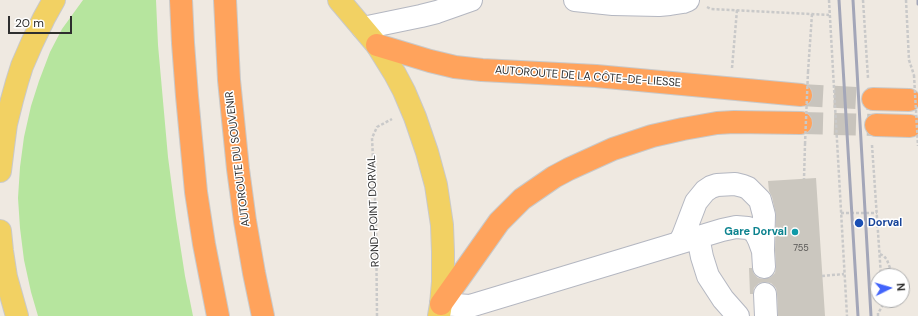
<!DOCTYPE html>
<meta charset="utf-8">
<style>
body{margin:0}
#map{position:relative;width:918px;height:316px;overflow:hidden;background:#efe9e1;font-family:"DM Sans",sans-serif}
canvas{display:block}
.north{position:absolute;left:870px;top:268px;width:40px;height:40px;box-sizing:border-box;background:#fff;border:1px solid #ababab;border-radius:50%;rotate:85deg;font-size:11px;font-weight:700;line-height:16px;text-align:center;color:#2e2e2e}
.north::after{content:'';display:block;margin:auto;width:14px;height:18px;background:#4264fb;clip-path:polygon(50% 0,100% 100%,50% 72%,0 100%)}
.scale{position:absolute;left:8px;top:16px;width:64px;height:18px;box-sizing:border-box;border:2px solid #2e2e2e;border-top:0;padding-left:5px;font-size:12px;line-height:14px;white-space:nowrap;color:#2e2e2e;-webkit-text-stroke:3px #fff;paint-order:stroke}
</style>
<div id="map">
<canvas width="918" height="316"></canvas>
<div class="north">N</div>
<div class="scale">20 m</div>
</div>
<script>
const c = document.querySelector('canvas').getContext('2d');
c.lineJoin = 'round';
function fillPath(path, color) { c.fillStyle = color; c.fill(path, 'evenodd'); }
const poly = rows => new Path2D(rows.map(r => 'M' + r).join(''));
function stroke(path, color, width, dash) { c.strokeStyle = color; c.lineWidth = width; c.lineCap = dash ? 'butt' : 'round'; c.setLineDash(dash || []); c.stroke(path); }
function label(font, color, halo, rows, align = 'center') {
  c.font = font + ' "DM Sans",sans-serif'; c.lineWidth = 3; c.setLineDash([]); c.textBaseline = 'middle'; c.strokeStyle = halo; c.fillStyle = color; for (const [text, x, y, turn = 0] of rows) {
    c.save(); c.translate(x, y); c.rotate((+turn || 0) * Math.PI / 180); c.textAlign = isNaN(turn) ? turn : align; if (halo) c.strokeText(text, 0, 0); c.fillText(text, 0, 0); c.restore();
  }
}
fillPath(poly([
 [83,0,156,0,158,45,168,157,176,218,185,276,193,316,38,316,31,292,24,260,20,228,18,198,20,167,24,137,31,106,39,81,50,52,62,29]
]), '#b6e59e');
fillPath(poly([
 [816,178,825,316,778,316,777,293,776,288,771,283,765,282,759,283,754,288,753,294,750,294,749,268,752,268,754,274,758,278,764,279,771,277,775,273,776,267,775,250,776,215,772,197,769,191,768,181]
]), '#cbc7bf');
stroke(poly([
 [801,95,873,99],
 [801,123,876,125]
]), '#c8c4bd', 22, [22, 11]);
const minor = poly([
 [575,0,613,4,659,5,670,4,683,2,688,0],
 [363,28,421,16,437,12,471,0],
 [698,237,702,257,708,276,723,299,738,316],
 [679,243,683,236,696,202,705,191,711,187,717,185,735,184,743,186,748,188,760,200,764,215,763,249],
 [765,294,766,316],
 [441,304,470,306,722,230,736,227,748,228,755,232,759,240,763,251,764,267]
]);
const major = poly([
 [339,0,377,45,395,74,404,91,415,117,427,152,436,185,442,225,443,252,443,282,441,304,439,316],
 [0,171,3,147,6,124,12,100,17,82,22,66,32,43,44,18,54,0],
 [0,231,2,251,6,277,17,316]
]);
const highway = poly([
 [181,0,183,43,187,96,196,192,204,244,218,316],
 [225,0,229,80,238,169,245,221,254,273,263,316],
 [377,45,430,61,455,67,482,70,596,76,801,95],
 [873,99,909,100],
 [876,125,910,126],
 [441,304,499,222,522,199,554,177,569,169,613,149,652,136,683,129,717,123,734,122,801,123]
]);
stroke(minor, '#b4b7c1', 24);
stroke(major, '#c9c9c9', 24);
stroke(highway, '#c9c9c9', 24);
stroke(poly([
 [829,0,847,316],
 [863,0,868,78],
 [906,0,909,60,914,75],
 [707,7,711,9,829,15],
 [732,68,737,10],
 [808,72,812,14],
 [804,144,805,144,804,179],
 [872,145,881,276],
 [841,213,877,213],
 [880,254,884,256,887,260,890,268],
 [822,276,844,274],
 [377,316,376,220,372,138,377,127,392,119],
 [878,316,878,313,882,307,882,300]
]), '#c9c9c9', 2.5, [3, 2]);
stroke(minor, '#fff', 22);
stroke(major, '#f2d163', 22);
stroke(highway, '#ffa35c', 22);
stroke(poly([
 [839,0,858,316],
 [853,0,871,316],
 [918,0,918,4]
]), '#a3a6b8', 3);
stroke(poly([
 [914,75,918,146],
 [805,144,808,72]
]), '#c9c9c9', 2.5, [3, 2]);
for (const [x, y, r, color] of [
 [859,223,5,"#1a4fb4"],
 [795,232,4,"#0f9aa8"]
]) { const dot = new Path2D(); dot.arc(x, y, r, 0, 2 * Math.PI); c.fillStyle = color; c.fill(dot); stroke(dot, '#fff', 1.5); }
label('9px', '#555452', null, [
 ["755",801,249]
]);
label('11px', '#2e2e2e', '#fff', [
 ["AUTOROUTE DE LA CÔTE-DE-LIESSE",588,77,4],
 ["AUTOROUTE DU SOUVENIR",238,159,-97],
 ["ROND-POINT DORVAL",374,211,-92]
]);
label('bold 11px', '#164399', '#fff', [
 ["Dorval",868,223]
], 'left');
label('bold 11px', '#0d838f', '#fff', [
 ["Gare Dorval",787,232]
], 'right');
</script>
